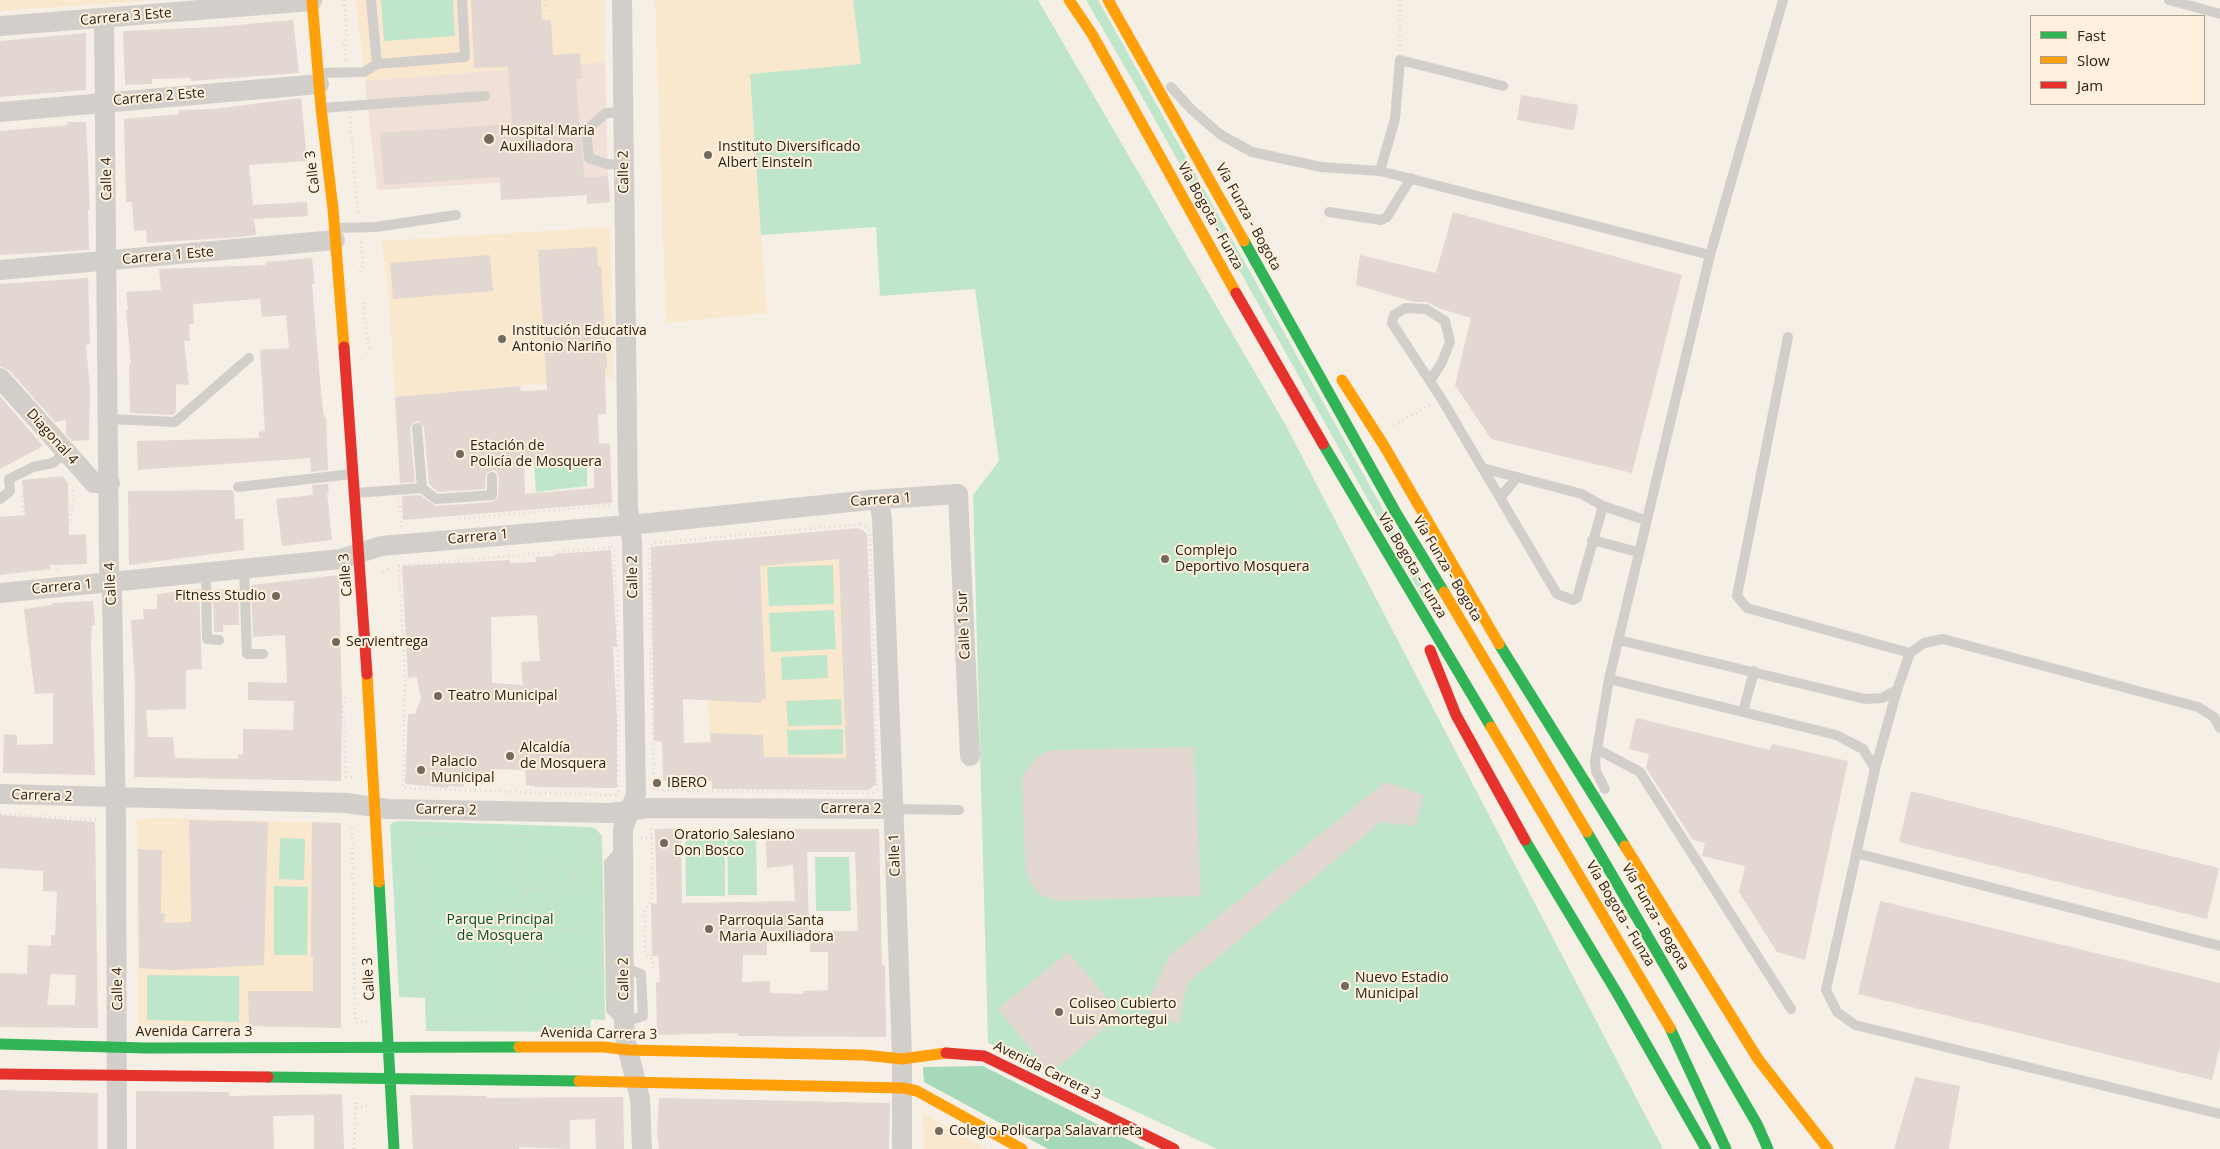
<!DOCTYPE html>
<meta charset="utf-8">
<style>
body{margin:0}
#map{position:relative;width:2220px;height:1149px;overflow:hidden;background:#f6efe5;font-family:"Open Sans",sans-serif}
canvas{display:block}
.legend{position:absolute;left:2030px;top:15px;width:175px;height:90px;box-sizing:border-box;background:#fef0dd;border:1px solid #aa9e8d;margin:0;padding:6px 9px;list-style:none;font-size:15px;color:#2b2216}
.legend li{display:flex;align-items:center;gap:10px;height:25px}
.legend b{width:25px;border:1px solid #aa9e8d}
</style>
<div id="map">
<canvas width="2220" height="1149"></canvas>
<ul class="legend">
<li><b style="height:6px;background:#30b455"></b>Fast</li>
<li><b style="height:6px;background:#ff9f0a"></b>Slow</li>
<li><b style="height:6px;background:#e5322d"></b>Jam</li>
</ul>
</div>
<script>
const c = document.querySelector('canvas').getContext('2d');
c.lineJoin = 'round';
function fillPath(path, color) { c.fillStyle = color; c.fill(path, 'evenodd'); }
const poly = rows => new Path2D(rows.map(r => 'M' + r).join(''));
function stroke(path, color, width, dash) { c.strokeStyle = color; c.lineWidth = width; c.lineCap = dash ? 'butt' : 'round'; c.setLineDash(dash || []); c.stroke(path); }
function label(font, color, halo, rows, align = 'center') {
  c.font = font + ' "Open Sans",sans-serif'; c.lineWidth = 4; c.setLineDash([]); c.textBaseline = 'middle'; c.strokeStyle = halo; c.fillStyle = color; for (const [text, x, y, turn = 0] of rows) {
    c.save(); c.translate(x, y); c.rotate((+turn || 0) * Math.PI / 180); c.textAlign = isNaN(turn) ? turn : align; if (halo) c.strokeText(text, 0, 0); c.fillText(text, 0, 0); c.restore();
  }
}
fillPath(poly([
 [0,0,156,0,0,11],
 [356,0,605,0,605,62,365,81],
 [655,0,853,0,861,64,750,74,767,313,666,323],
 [610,227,613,377,395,397,389,301,382,241],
 [858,528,867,533,876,784,869,790,712,789,708,699,707,542],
 [157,818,341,823,341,1028,138,1025,137,820],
 [923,1113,987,1149,924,1149]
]), '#fae8ce');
fillPath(poly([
 [605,62,608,176,377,190,365,81]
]), '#f1e0d7');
fillPath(poly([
 [381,0,453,0,455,36,384,41],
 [853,0,1038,0,1284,422,1663,1149,1217,1149,988,1043,973,495,999,461,975,289,880,296,876,227,761,235,750,74,861,64],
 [1086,0,1098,0,1431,595,1423,598,1140,93],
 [587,463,587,486,536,492,534,464],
 [833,565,834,604,769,606,767,567],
 [834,610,836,649,771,652,769,613],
 [827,655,828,678,782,680,781,657],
 [841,699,842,725,788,726,786,701],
 [843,729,843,754,788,755,787,730],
 [401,821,591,827,596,829,602,836,605,1020,591,1019,590,1032,426,1031,425,998,399,997,390,825,394,822],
 [685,833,725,833,725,896,686,896],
 [756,833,757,895,728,895,727,834],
 [280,838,305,839,304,880,279,879],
 [815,857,849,857,851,911,816,911],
 [274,886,308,887,307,955,274,955],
 [147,975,239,976,239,1022,147,1020]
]), '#bfe6cb');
fillPath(poly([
 [983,1066,1146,1149,1048,1149,924,1082,923,1067]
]), '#a6d9ba');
fillPath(poly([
 [471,0,541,0,542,20,551,20,553,55,580,53,582,78,576,79,584,177,608,176,610,202,587,204,587,195,501,200,500,177,384,185,380,133,512,124,508,67,474,68],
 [293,20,299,73,191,81,191,78,152,79,152,84,125,85,123,31,215,27],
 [86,33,86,90,0,97,0,41],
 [1521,95,1578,105,1574,130,1517,120],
 [301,98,307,161,249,165,253,205,307,202,308,216,254,219,256,235,239,237,147,243,146,230,134,231,132,202,126,202,124,119,179,114,179,110,214,109],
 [67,122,86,122,90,210,88,210,89,250,0,255,0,131,68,125],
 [1453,212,1682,275,1632,473,1491,439,1455,385,1471,318,1438,308,1427,302,1414,302,1356,285,1360,255,1436,273],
 [597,247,598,266,601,266,607,368,605,368,606,414,598,415,599,443,610,444,612,503,403,520,402,496,420,495,436,506,492,502,498,498,499,477,496,471,492,470,486,474,485,489,438,492,429,484,424,427,417,421,413,423,410,429,415,482,400,483,395,397,520,386,521,391,547,390,538,250],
 [594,462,594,488,525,494,524,464],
 [490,255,493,291,393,299,390,263],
 [312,258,315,284,312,284,321,392,324,417,326,417,328,470,311,472,310,458,138,470,137,441,259,438,259,432,265,431,260,350,289,348,286,315,262,317,260,299,193,304,194,324,189,324,190,341,184,341,189,385,176,384,176,412,173,415,130,413,129,364,131,365,126,310,128,310,126,292,161,290,159,269,266,265,266,262],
 [88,278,90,344,86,345,90,390,89,440,72,441,66,434,66,420,55,422,9,370,0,366,0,284],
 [0,396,43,446,0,469],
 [63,476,68,484,69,535,86,534,87,564,50,565,50,569,0,575,0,517,25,515,22,480],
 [328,484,329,493,327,493,332,540,282,546,276,499,313,495,312,485],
 [232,490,234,493,235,519,243,519,244,550,129,565,128,491],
 [858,528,867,533,876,784,869,790,712,789,712,781,663,781,662,742,654,741,651,547],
 [839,559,846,758,764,757,763,735,710,733,711,742,684,743,683,699,761,703,761,700,766,699,760,566],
 [611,550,617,647,613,647,617,718,617,788,538,787,526,785,525,770,492,769,491,784,464,783,464,787,448,786,448,788,405,784,408,714,415,714,421,699,417,677,408,678,402,566,510,560,510,563,536,562,535,557,555,556,555,554],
 [537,615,540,661,521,662,523,685,492,683,491,617],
 [339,575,342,708,341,781,134,777,135,686,131,620,144,619,143,609,157,609,157,594,199,589,202,669,186,670,186,709,146,710,148,737,173,737,175,758,238,759,238,754,243,755,243,729,293,730,294,701,248,700,248,682,287,683,285,635,253,637,251,585],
 [238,589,239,625,223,625,223,632,214,632,213,590],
 [93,601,95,625,92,625,91,645,95,775,3,773,4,734,17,735,17,745,53,744,53,693,35,694,24,609,53,605,52,603],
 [1636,718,1770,750,1772,744,1848,761,1805,960,1777,952,1739,892,1745,866,1702,856,1705,843,1693,840,1646,768,1649,754,1629,749],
 [1194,747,1201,896,1057,901,1043,896,1034,888,1027,876,1025,864,1022,779,1027,769,1035,759,1045,752,1055,750],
 [1385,782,1423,795,1416,826,1381,822,1187,983,1179,1024,1145,1010,1168,957],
 [1911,791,2219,868,2207,919,1899,842],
 [0,815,95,822,98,1028,0,1027,0,973,27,974,28,945,51,946,51,935,55,935,57,892,43,891,43,871,0,868],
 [51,974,76,975,75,1005,47,1005],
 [189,820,268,822,264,965,174,970,139,968,138,849,162,850,161,913,165,913,164,923,191,922],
 [312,822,341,823,341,1028,249,1026,248,991,313,991,313,957,311,957],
 [681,828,682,903,795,901,793,865,767,868,765,829,879,829,882,965,885,965,886,1037,738,1036,738,1033,657,1035,656,982,660,982,658,956,652,956,651,903,657,904,655,829],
 [807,852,855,852,858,931,809,931],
 [767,931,809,931,810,952,828,952,828,990,803,991,803,994,770,993,770,981,742,982,743,955,767,955],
 [1880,901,2220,983,2220,1045,2212,1080,1858,994],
 [1068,952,1121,1015,1052,1072,1048,1070,998,1009],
 [1915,1077,1960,1086,1949,1149,1894,1149],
 [0,1090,98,1093,98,1149,0,1149],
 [136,1091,229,1092,229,1096,342,1094,344,1149,314,1149,314,1115,273,1116,274,1149,136,1149],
 [410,1095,487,1096,487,1098,623,1097,624,1149,596,1149,595,1119,570,1120,570,1149,519,1147,519,1149,413,1149],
 [659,1098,890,1103,889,1149,659,1149,657,1133]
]), '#e2d7d1');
stroke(poly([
 [344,0,347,37,344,45,346,61],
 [546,0,547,15],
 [1400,0,1400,47],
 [350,117,358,215],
 [360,272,363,267,361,239],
 [363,303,369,351,366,355],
 [1394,425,1430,405],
 [22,496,23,515],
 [400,501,401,527],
 [459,519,610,505],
 [861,524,870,531,877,790,872,793,654,790,649,547,654,543,861,524],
 [611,547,614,549,618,647,618,792,615,795,607,795,403,788,405,677,399,566,611,547],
 [57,570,58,526,60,523,71,522,73,486],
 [383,572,389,567],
 [346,697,343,705,346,777,352,777],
 [0,814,96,820,96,823],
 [400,826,400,833,414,833],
 [352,828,355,1022],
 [588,831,588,837,597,847,597,856],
 [524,835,525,910,535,917],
 [588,837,414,833,422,994,430,994,431,1019,578,1019,588,1011,600,1011],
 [641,838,652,838,651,825],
 [652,838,652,899,645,909,645,953,653,960,653,969],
 [591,840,605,838],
 [573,875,593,896,598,896],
 [525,890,539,890,550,880,545,873,557,862,571,877],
 [540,931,597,928],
 [419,935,495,931],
 [538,948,540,931,535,917,597,847],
 [525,954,504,951,502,938,495,931,501,926,505,911,525,910],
 [565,979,572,973,586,974,593,968,598,968],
 [525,989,554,990,554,980,561,974],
 [595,1011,597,1025],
 [526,1019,525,954,538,948,589,1005,588,1011],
 [356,1023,367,1021],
 [356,1108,371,1105],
 [354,1149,356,1100]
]), '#dcdad7', 3, [1, 4]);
stroke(poly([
 [371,0,377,64],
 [2169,0,2220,14],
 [318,73,364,72,377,64,465,57,462,0],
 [1171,87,1192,110,1221,135,1252,152,1321,167,1380,171,1710,255],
 [322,108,485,96],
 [623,112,606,113,586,130,589,158,607,164,623,165],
 [1380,171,1395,119,1400,60,1503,86],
 [1329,212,1381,220,1387,217,1411,178],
 [335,228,376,227,456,215],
 [1788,337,1737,596,1747,608,1910,653],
 [1430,381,1442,362,1450,342,1445,321,1426,309,1405,308,1394,315,1392,323,1441,398,1557,594,1573,600,1577,598,1603,506],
 [109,419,175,422,249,358],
 [417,428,422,488],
 [1482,468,1582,494,1603,506,1645,520],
 [238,487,352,474],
 [356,493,422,488,436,499,492,495,492,477],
 [1500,498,1517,477],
 [0,499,10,491,9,479,33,467,53,463,66,452],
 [1592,540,1638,552],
 [244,568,247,654,263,654],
 [206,573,207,639,219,640],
 [1619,640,1865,699,1882,698,1897,690],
 [1609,679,1836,735,1863,749,1875,769],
 [1743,712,1754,671],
 [2220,728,2214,717,2198,707,1943,639,1924,643,1910,653,1897,690,1875,769,1826,990,1837,1012,1855,1025,2220,1114],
 [1597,749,1640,772,1791,1009],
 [1605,789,1596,771,1595,761,1609,679,1710,255,1783,0],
 [893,809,959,810],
 [622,849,609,863,611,1010,624,1022,643,1016,641,974,624,967],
 [1856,853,2220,946]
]), '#d2cfcb', 10);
stroke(poly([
 [622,0,628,506,632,542,636,794,623,829,624,1022,625,1038,640,1098,642,1149],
 [104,19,109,569,112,594,116,822,117,1149],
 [0,26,312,1],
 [0,112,319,84],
 [0,270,335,240],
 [0,378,94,483,110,483],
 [879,500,882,519,894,825,902,1059,902,1149],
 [0,593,341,559,381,546,650,523,870,500,958,494,970,756],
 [0,794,346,803,388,809,611,813,649,808,893,809]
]), '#d2cfcb', 20);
stroke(poly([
 [1244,241,1395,511,1444,592],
 [1323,444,1491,727],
 [1499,644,1625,846],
 [1587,832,1757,1124,1768,1149],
 [1525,840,1617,993,1706,1149],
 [379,882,394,1149],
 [1670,1028,1726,1149],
 [0,1044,146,1048,519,1047],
 [268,1077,579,1081]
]), '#30b455', 11);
stroke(poly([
 [312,0,321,108,333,209,344,347],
 [1069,0,1092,34,1236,293],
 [1108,0,1244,241],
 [1342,380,1383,444,1499,644],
 [1444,592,1587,832],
 [367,674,379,882],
 [1491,727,1670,1028],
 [1625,846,1758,1059,1828,1149],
 [519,1047,604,1047,628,1050,864,1055,902,1059,946,1053],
 [579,1081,903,1088,917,1091,1022,1149]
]), '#ff9f0a', 11);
stroke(poly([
 [1236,293,1323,444],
 [344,347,367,674],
 [1430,650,1456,715,1525,840],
 [946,1053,984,1056,1174,1149],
 [0,1074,268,1077]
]), '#e5322d', 11);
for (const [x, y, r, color] of [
 [489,139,6,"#726a5e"],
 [708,155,5,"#726a5e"],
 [502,339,5,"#726a5e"],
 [460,454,5,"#726a5e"],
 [1165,559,5,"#726a5e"],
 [276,596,5,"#726a5e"],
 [336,642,5,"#726a5e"],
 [438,696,5,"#726a5e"],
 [510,756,5,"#726a5e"],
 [421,770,5,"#726a5e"],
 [657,783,5,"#726a5e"],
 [664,843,5,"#726a5e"],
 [709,929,5,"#726a5e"],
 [1345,986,5,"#726a5e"],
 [1059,1012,5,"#726a5e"],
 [939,1131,5,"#726a5e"]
]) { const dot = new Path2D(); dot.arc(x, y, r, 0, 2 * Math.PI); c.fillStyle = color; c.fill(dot); stroke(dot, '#fef0dd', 2); }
label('14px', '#2b2216', '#fef0dd', [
 ["Carrera 3 Este",126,17,-5],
 ["Carrera 2 Este",159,97,-5],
 ["Calle 3",313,172,-97],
 ["Calle 2",624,172,-91],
 ["Calle 4",107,179,-91],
 ["Vía Bogota - Funza",1210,216,61],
 ["Vía Funza - Bogota",1248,217,61],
 ["Carrera 1 Este",168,256,-5],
 ["Diagonal 4",52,437,48],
 ["Carrera 1",881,500,-4],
 ["Carrera 1",478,537,-5],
 ["Vía Bogota - Funza",1412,566,59],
 ["Vía Funza - Bogota",1447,569,59],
 ["Calle 3",346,575,-95],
 ["Calle 2",633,577,-91],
 ["Calle 4",111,584,-93],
 ["Carrera 1",62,587,-5],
 ["Calle 1 Sur",964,625,-93],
 ["Carrera 2",42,796,2],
 ["Carrera 2",851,809],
 ["Carrera 2",446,810,1],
 ["Calle 1",895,855,-92],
 ["Vía Bogota - Funza",1620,914,59],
 ["Vía Funza - Bogota",1655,917,60],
 ["Calle 3",369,979,-93],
 ["Calle 2",624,979,-91],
 ["Calle 4",118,989,-91],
 ["Avenida Carrera 3",194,1032],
 ["Avenida Carrera 3",599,1034,1],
 ["Avenida Carrera 3",1047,1071,26]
]);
label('14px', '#2b2216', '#fef0dd', [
 ["Hospital Maria",500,131],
 ["Auxiliadora",500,147],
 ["Instituto Diversificado",718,147],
 ["Albert Einstein",718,163],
 ["Institución Educativa",512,331],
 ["Antonio Nariño",512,347],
 ["Estación de",470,446],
 ["Policía de Mosquera",470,462],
 ["Complejo",1175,551],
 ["Deportivo Mosquera",1175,567],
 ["Fitness Studio",266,596,"right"],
 ["Servientrega",346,642],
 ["Teatro Municipal",448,696],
 ["Alcaldía",520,748],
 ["de Mosquera",520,764],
 ["Palacio",431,762],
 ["Municipal",431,778],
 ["IBERO",667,783],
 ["Oratorio Salesiano",674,835],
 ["Don Bosco",674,851],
 ["Parroquia Santa",719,921],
 ["Maria Auxiliadora",719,937],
 ["Nuevo Estadio",1355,978],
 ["Municipal",1355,994],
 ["Coliseo Cubierto",1069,1004],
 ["Luis Amortegui",1069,1020],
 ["Colegio Policarpa Salavarrieta",949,1131]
], 'left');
label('14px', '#005233', '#fef0dd', [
 ["Parque Principal",500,920],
 ["de Mosquera",500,936]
]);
</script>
